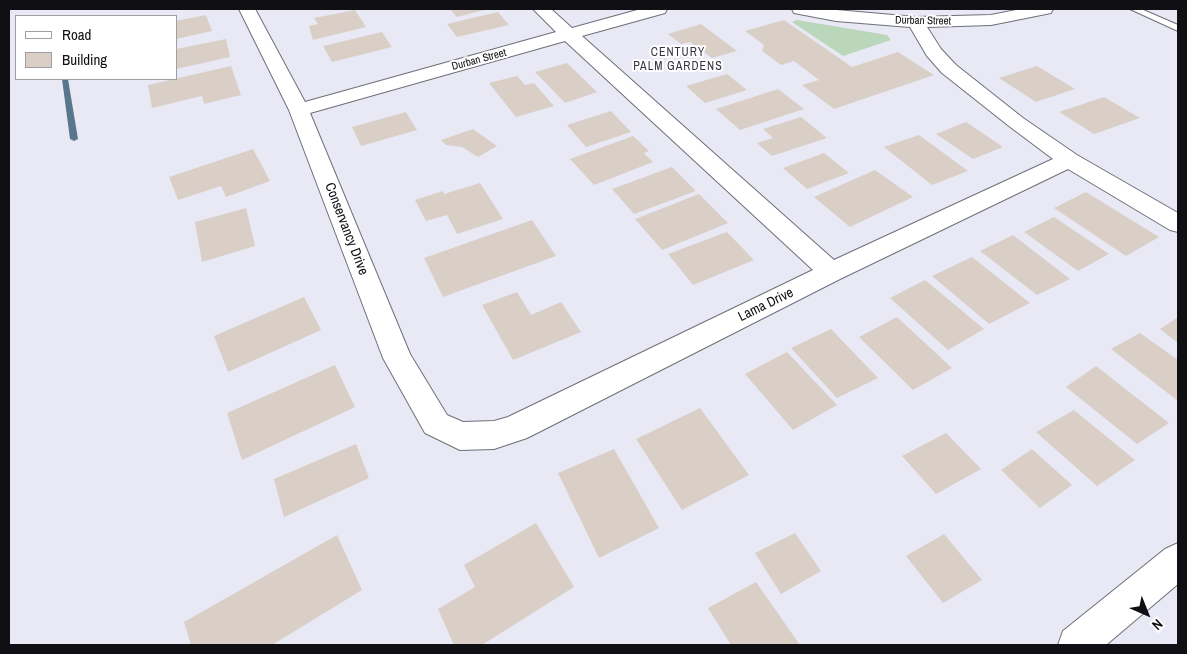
<!DOCTYPE html>
<style>
body{margin:0}
#map{position:relative;width:1187px;height:654px;overflow:hidden;background:#e8e9f5;font-family:"Archivo Narrow",sans-serif}
canvas{display:block}
.frame{position:absolute;inset:0;border:10px solid #101014;pointer-events:none}
.legend{position:absolute;left:15px;top:15px;width:162px;height:65px;box-sizing:border-box;background:#fff;border:1px solid #9f9fa1;margin:0;padding:6px 9px;list-style:none;font-size:15px;color:#101014}
.legend li{display:flex;align-items:center;gap:10px;height:25px}
.legend b{width:25px;border:1px solid #9f9fa1}
.north{position:absolute;left:1122px;top:589px;width:50px;height:50px;-webkit-text-stroke:4px #fff;paint-order:stroke;rotate:136deg;font-size:14px;font-weight:700;line-height:20px;text-align:center;color:#101014}
.north::after{content:'';display:block;margin:auto;width:18px;height:22px;background:#101014;clip-path:polygon(50% 0,100% 100%,50% 72%,0 100%)}
</style>
<div id="map">
<canvas width="1187" height="654"></canvas>
<div class="frame"></div>
<ul class="legend">
<li><b style="height:6px;background:#fff"></b>Road</li>
<li><b style="height:14px;background:#d9cfc7"></b>Building</li>
</ul>
<div class="north">N</div>
</div>
<script>
const c = document.querySelector('canvas').getContext('2d');
c.lineJoin = 'round';
function fillPath(path, color) { c.fillStyle = color; c.fill(path, 'evenodd'); }
const poly = rows => new Path2D(rows.map(r => 'M' + r).join(''));
function stroke(path, color, width, dash) { c.strokeStyle = color; c.lineWidth = width; c.lineCap = dash ? 'butt' : 'round'; c.setLineDash(dash || []); c.stroke(path); }
function label(font, color, halo, rows, align = 'center') {
  c.font = font + ' "Archivo Narrow",sans-serif'; c.lineWidth = 4; c.setLineDash([]); c.textBaseline = 'middle'; c.strokeStyle = halo; c.fillStyle = color; for (const [text, x, y, turn = 0] of rows) {
    c.save(); c.translate(x, y); c.rotate((+turn || 0) * Math.PI / 180); c.textAlign = isNaN(turn) ? turn : align; if (halo) c.strokeText(text, 0, 0); c.fillText(text, 0, 0); c.restore();
  }
}
fillPath(poly([
 [797,20,887,35,891,40,843,56,792,22]
]), '#bbd7bb');
fillPath(poly([
 [62,79,68,79,78,139,74,141,70,139,62,79]
]), '#58778c');
fillPath(poly([
 [450,9,489,9,457,17],
 [355,10,366,27,313,40,309,26,318,24,314,18],
 [498,12,509,25,457,37,447,24],
 [206,15,212,31,176,39,176,21],
 [784,20,852,67,898,52,934,75,834,109,802,85,819,80,794,61,781,65,762,51,764,45,745,31],
 [701,24,737,51,712,58,690,42,681,44,668,34],
 [382,32,392,47,332,62,323,46],
 [226,39,230,57,176,69,176,49],
 [567,63,597,92,565,103,535,72],
 [231,66,241,95,204,104,202,96,152,108,148,85],
 [1037,66,1075,89,1036,102,999,78],
 [727,74,747,90,705,103,686,86],
 [517,76,525,85,534,83,554,106,516,117,489,83],
 [778,89,804,109,740,130,716,109],
 [1104,97,1140,118,1094,134,1059,112],
 [611,111,631,132,586,147,567,125],
 [406,112,417,130,361,146,352,127],
 [801,117,827,138,772,156,757,143,773,138,763,129],
 [966,122,1003,147,973,159,936,134],
 [473,129,497,146,478,157,462,147,446,145,441,140],
 [919,135,968,171,932,185,884,147],
 [633,136,649,151,644,153,653,162,594,185,570,159],
 [253,149,270,181,226,197,221,186,178,200,169,177],
 [824,153,849,173,807,189,783,168],
 [672,167,696,191,634,214,612,189],
 [875,170,913,197,850,227,814,197],
 [480,183,503,219,457,234,447,215,426,221,415,200,443,191,444,194],
 [1086,192,1159,237,1126,256,1054,208],
 [699,194,728,223,662,250,635,219],
 [246,208,255,246,202,262,195,222],
 [1054,217,1109,254,1078,271,1024,232],
 [532,220,556,256,443,297,424,258],
 [727,232,754,260,693,285,668,254],
 [1013,235,1070,279,1037,295,980,251],
 [972,257,1030,303,989,324,932,276],
 [925,280,984,329,948,350,890,298],
 [517,292,531,315,561,302,581,332,513,360,482,305],
 [304,297,321,330,228,372,214,336],
 [897,317,952,368,913,390,859,337],
 [1178,317,1178,343,1160,329],
 [831,329,878,378,837,398,791,348],
 [1140,333,1178,360,1178,401,1111,349],
 [787,352,837,405,793,430,745,374],
 [335,365,355,407,242,460,227,413],
 [1096,366,1169,423,1137,444,1066,387],
 [700,408,749,475,682,510,636,439],
 [1074,410,1135,460,1097,486,1036,432],
 [946,433,981,469,936,494,902,456],
 [356,444,369,478,284,517,274,479],
 [614,449,659,528,599,558,558,473],
 [1032,449,1072,485,1040,508,1001,470],
 [536,523,574,587,482,645,454,645,438,609,475,587,464,565],
 [795,533,821,571,781,594,755,553],
 [944,534,982,580,943,603,906,556],
 [337,535,362,590,272,645,191,645,184,622],
 [756,582,800,645,731,645,708,608]
]), '#d9cfc7');
const service = poly([
 [1130,9,1141,9,1178,25,1178,31,1130,9]
]);
const minor = poly([
 [239,9,255,9,305,102,556,32,533,9,551,9,572,28,641,9,667,9,665,13,582,36,834,260,1053,159,1009,126,942,73,927,56,910,27,836,21,794,13,792,9,825,9,916,17,991,15,1021,9,1053,9,1051,13,991,25,927,27,941,49,956,65,1023,118,1077,155,1178,213,1178,232,1170,230,1068,169,840,279,527,438,494,449,460,450,425,433,383,358,289,110,239,9],
 [565,41,813,270,508,417,494,421,463,422,447,415,410,354,310,113,565,41],
 [1178,543,1178,584,1106,645,1058,645,1063,631,1165,549,1178,543]
]);
stroke(service, '#6e6f79', 2);
stroke(minor, '#6e6f79', 2);
fillPath(service, '#fff');
fillPath(minor, '#fff');
label('11px', '#101014', '#fff', [
 ["Durban Street",923,21,1],
 ["Durban Street",479,60,-15]
]);
c.letterSpacing = '1px';
label('12px', '#32333c', '#fff', [
 ["CENTURY",678,53],
 ["PALM GARDENS",678,67]
]);
c.letterSpacing = '0px';
label('14px', '#101014', '#fff', [
 ["Conservancy Drive",346,229,69],
 ["Lama Drive",766,305,-26]
]);
</script>
